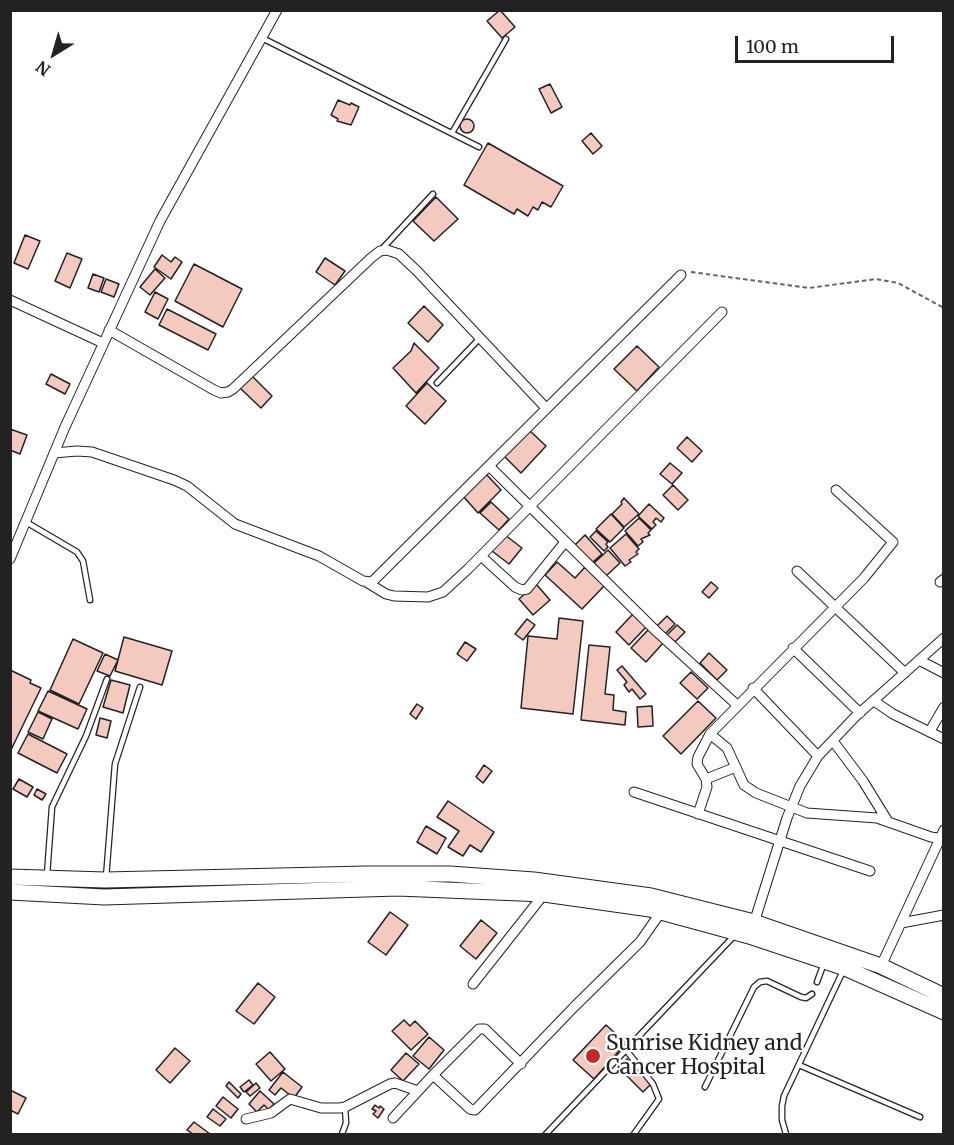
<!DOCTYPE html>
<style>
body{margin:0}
#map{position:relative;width:954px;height:1145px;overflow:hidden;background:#fff;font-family:Merriweather,serif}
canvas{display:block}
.frame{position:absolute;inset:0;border:12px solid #222;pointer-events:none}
.north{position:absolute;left:24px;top:24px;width:60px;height:60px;-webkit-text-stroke:4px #fff;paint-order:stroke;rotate:217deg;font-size:16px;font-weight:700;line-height:24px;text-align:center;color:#222}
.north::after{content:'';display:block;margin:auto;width:21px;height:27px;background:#222;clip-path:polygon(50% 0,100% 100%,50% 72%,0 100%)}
.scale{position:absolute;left:735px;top:36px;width:159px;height:27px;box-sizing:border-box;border:3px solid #222;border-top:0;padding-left:8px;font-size:18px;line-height:21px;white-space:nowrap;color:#222;-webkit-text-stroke:4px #fff;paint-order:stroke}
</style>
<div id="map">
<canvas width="954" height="1145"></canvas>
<div class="frame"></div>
<div class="north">N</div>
<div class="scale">100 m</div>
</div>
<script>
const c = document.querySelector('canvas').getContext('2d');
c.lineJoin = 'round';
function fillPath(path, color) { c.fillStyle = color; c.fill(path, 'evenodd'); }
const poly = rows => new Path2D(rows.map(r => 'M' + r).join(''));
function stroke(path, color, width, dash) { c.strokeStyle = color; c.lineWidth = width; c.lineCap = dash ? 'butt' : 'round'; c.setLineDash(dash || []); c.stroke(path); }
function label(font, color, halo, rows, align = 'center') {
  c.font = font + ' Merriweather,serif'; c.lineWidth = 4.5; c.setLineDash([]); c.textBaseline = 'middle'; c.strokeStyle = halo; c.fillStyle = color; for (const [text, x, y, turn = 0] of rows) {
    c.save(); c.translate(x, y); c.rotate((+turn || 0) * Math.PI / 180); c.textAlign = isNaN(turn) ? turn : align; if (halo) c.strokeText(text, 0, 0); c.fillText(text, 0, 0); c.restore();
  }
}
const building = poly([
 [500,10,515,27,502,38,487,21,500,10],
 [550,84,562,107,551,113,539,89,550,84],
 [338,100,350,105,351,103,359,107,351,125,337,121,338,119,331,115,338,100],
 '460 126a7 7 0 1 1 14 0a7 7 0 1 1-14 0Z',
 [591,133,602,146,593,154,582,141,591,133],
 [488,143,563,186,551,207,542,202,538,210,533,207,528,216,517,209,514,214,464,185,488,143],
 [436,197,458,219,434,241,413,221,436,197],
 [25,235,40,241,28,269,14,263,25,235],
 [67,253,82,259,70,288,55,281,67,253],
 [162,255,171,262,175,257,182,262,171,279,154,267,162,255],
 [325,258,345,271,335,285,316,272,325,258],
 [194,264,242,289,223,327,175,301,194,264],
 [155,269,165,278,150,295,140,287,155,269],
 [93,274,104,278,99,292,88,288,93,274],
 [106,279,119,284,114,297,101,292,106,279],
 [155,292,168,299,158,319,145,312,155,292],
 [424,306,443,325,428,342,408,323,424,306],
 [167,309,216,334,208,350,159,325,167,309],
 [414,343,439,368,416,393,393,368,411,351,414,343],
 [637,346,659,367,637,391,614,369,637,346],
 [51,374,70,384,65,394,46,384,51,374],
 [252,376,272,396,261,408,240,388,252,376],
 [427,383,446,401,425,424,406,406,427,383],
 [10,429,27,435,20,454,10,450,10,429],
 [528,429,546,446,521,473,503,455,528,429],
 [687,437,702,451,692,462,677,448,687,437],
 [670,463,682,473,672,484,660,474,670,463],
 [486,474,501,490,478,513,463,496,486,474],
 [673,485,688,500,678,510,663,495,673,485],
 [624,498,639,514,624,527,612,514,622,504,621,502,624,498],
 [491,502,509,519,499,530,480,513,491,502],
 [649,504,664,518,661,522,656,518,653,522,656,525,652,529,638,516,649,504],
 [611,514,624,528,610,542,596,529,611,514],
 [639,518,651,530,648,533,650,535,641,539,643,542,638,546,625,531,639,518],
 [596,531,608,542,606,544,608,547,604,551,590,537,596,531],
 [626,534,639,549,636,552,638,554,629,560,631,562,625,566,610,548,626,534],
 [505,535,522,548,509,564,492,551,505,535],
 [585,535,602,554,592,563,575,545,585,535],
 [608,550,620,563,606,576,594,563,608,550],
 [557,562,575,578,585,567,605,585,582,609,545,575,557,562],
 [711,582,718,588,709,598,702,592,711,582],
 [536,584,550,600,533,615,519,599,536,584],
 [633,614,646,627,629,645,616,632,633,614],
 [667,616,675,624,665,634,657,626,667,616],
 [559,618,583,621,573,714,521,708,528,636,557,639,559,618],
 [527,619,535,625,523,640,515,634,527,619],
 [677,625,685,632,675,642,667,635,677,625],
 [649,629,664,642,646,662,631,648,649,629],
 [124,637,172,651,162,685,115,671,124,637],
 [73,639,103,653,79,704,50,690,73,639],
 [465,642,476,649,467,661,457,654,465,642],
 [589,645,610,647,605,694,614,695,613,710,626,712,625,725,581,720,589,645],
 [709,653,727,670,717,680,700,663,709,653],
 [105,654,118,660,110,676,97,671,105,654],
 [622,666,646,694,640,699,632,689,629,692,624,685,627,682,617,670,622,666],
 [10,670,31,680,30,683,41,688,10,752,10,670],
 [691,672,708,688,697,699,680,683,691,672],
 [111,680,130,685,123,713,103,707,111,680],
 [48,691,87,709,78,729,38,711,48,691],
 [698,701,716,718,681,754,663,736,698,701],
 [417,704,423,708,416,719,410,714,417,704],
 [652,706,653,726,638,727,637,707,652,706],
 [38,712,52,719,43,739,28,732,38,712],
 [100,718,111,721,107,738,96,735,100,718],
 [28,734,67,754,57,773,18,753,28,734],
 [484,765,492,771,483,783,476,777,484,765],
 [19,779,33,787,27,797,13,789,19,779],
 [37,789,46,794,42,800,34,795,37,789],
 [448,801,494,832,481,852,470,845,463,856,448,847,459,831,437,817,448,801],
 [426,826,446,838,437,854,417,842,426,826],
 [390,912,408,925,386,955,368,942,390,912],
 [481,920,497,933,476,959,460,946,481,920],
 [258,983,275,997,254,1024,236,1011,258,983],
 [404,1020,410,1026,415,1021,428,1034,411,1050,392,1031,404,1020],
 [606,1025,626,1043,594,1079,573,1060,606,1025],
 [429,1037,444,1050,429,1069,413,1056,429,1037],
 [175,1048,190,1061,170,1083,156,1070,175,1048],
 [270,1052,285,1069,271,1081,256,1064,270,1052],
 [406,1053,419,1064,403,1081,391,1070,406,1053],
 [627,1059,651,1084,643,1092,618,1067,627,1059],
 [283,1072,302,1087,294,1098,281,1088,275,1095,269,1090,283,1072],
 [249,1080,253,1085,244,1092,240,1087,249,1080],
 [229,1082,241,1094,238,1098,226,1086,229,1082],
 [256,1083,260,1088,250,1096,246,1092,256,1083],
 [10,1090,26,1098,18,1114,10,1110,10,1090],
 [260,1091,274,1104,269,1110,264,1105,257,1112,249,1104,260,1091],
 [223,1097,238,1109,231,1118,216,1106,223,1097],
 [375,1105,379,1108,380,1106,384,1109,378,1118,373,1114,376,1111,372,1109,375,1105],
 [213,1109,226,1119,220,1126,207,1117,213,1109],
 [194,1122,210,1134,193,1134,187,1130,194,1122]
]);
fillPath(building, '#f3c9c0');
stroke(building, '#222', 1.5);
const service = poly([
 [262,38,479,147],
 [452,133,506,39],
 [382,249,433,194],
 [437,383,480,338],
 [26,522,77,552,83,561,90,600],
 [47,875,52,807,86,736,107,679],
 [106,878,115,764,140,687],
 [817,982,824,963],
 [626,1050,653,1084,659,1099,634,1134],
 [799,1065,920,1117],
 [705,1087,754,987,760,982,767,981,801,997,806,998,812,994],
 [342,1134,346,1123,345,1107],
 [546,1134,734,936],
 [786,1134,782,1120,782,1106,784,1096,843,971]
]);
const minor = poly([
 [10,300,103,343],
 [109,330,214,390,221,393,228,392,233,389,371,258,380,251,387,250,399,254,417,271,546,408],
 [54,453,77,451,92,452,174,480,187,486,235,524,319,556,363,581,372,582,681,275],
 [489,466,656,631,737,705],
 [481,556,515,587,522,590,527,589,565,542],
 [10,559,65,427,160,221,277,10],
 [797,571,905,673],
 [940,582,944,579],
 [368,583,386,594,394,596,428,597,443,592,468,569,722,312],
 [793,648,860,713],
 [919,660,944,673],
 [753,688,818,756],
 [874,701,893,714,944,739],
 [930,731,944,707],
 [710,734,727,748,744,785,756,793,807,813,877,818,931,837,944,839],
 [833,741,863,781,887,820],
 [706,779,736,767],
 [634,792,870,871],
 [698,814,707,787,706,779,697,764,698,757,710,734,864,578,893,542,836,490],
 [901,923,944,915],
 [753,926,787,818,800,786,818,756,856,716,944,638],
 [881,966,944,830],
 [473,984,544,894],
 [433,1075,470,1109,475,1110,574,1007,640,942,661,912],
 [393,1118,433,1075,479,1029,485,1029,521,1064],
 [246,1119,271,1113,290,1099,321,1108,340,1108,345,1107,390,1084,395,1083,418,1091]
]);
const primary = poly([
 [10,877,105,880,366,874,450,874,534,880,651,896,754,922,881,966,944,996],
 [10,892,104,897,398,888,544,894,650,909,749,936,845,968,944,1012]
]);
stroke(service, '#222', 7);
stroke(minor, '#222', 11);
stroke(primary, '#222', 17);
stroke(poly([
 [691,272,809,288,876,279,898,283,944,308]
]), '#646464', 2, [4.5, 3]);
stroke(service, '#fff', 4.5);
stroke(minor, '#fff', 9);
stroke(primary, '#fff', 15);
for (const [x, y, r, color] of [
 [593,1056,8,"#c62828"]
]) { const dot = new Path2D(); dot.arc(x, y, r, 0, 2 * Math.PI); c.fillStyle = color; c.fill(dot); stroke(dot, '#fff', 2); }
label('21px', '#222', '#fff', [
 ["Sunrise Kidney and",606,1044],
 ["Cancer Hospital",606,1068]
], 'left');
</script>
